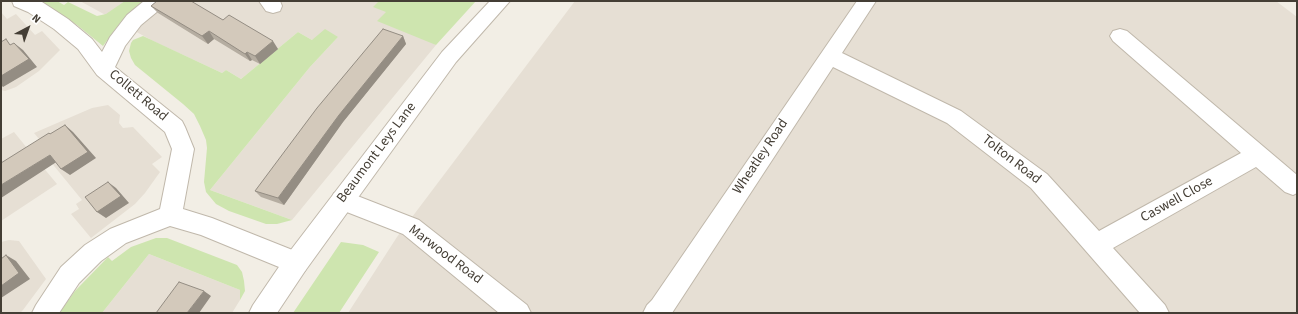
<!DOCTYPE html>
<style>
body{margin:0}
#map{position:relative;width:1298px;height:314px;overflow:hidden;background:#f2eee5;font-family:"Source Sans 3",sans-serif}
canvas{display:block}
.frame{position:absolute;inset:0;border:2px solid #443e35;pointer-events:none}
.north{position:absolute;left:8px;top:8px;width:40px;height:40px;-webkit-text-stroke:3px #fff;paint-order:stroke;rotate:41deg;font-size:11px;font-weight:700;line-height:16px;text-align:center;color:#443e35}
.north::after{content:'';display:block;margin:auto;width:14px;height:18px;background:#443e35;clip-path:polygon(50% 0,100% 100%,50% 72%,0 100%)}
</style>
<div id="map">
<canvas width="1298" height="314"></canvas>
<div class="frame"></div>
<div class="north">N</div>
</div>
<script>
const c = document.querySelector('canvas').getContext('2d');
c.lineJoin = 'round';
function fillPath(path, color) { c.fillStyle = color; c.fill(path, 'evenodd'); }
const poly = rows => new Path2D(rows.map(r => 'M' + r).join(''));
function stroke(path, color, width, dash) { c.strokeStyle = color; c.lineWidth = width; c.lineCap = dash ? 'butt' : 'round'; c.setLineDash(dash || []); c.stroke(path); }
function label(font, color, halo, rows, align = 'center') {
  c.font = font + ' "Source Sans 3",sans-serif'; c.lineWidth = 3; c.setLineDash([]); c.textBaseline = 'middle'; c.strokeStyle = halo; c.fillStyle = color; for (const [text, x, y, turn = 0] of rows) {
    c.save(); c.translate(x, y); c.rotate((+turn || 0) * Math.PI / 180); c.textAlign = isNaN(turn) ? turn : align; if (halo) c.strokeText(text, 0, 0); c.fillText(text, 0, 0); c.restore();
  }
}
fillPath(poly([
 [80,1,398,1,386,12,436,45,292,220,210,190,310,67,338,37,312,40,298,32,241,79,226,70,222,73,153,41],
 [575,1,1276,1,1297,17,1297,313,348,313,397,237],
 [1,12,7,19,16,14,35,35,42,31,60,50,39,71,16,87,5,91,1,90],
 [108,105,120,115,119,123,123,128,133,127,162,157,152,164,160,172,145,193,135,204,91,238,71,214,79,209,76,204,82,200,50,161,42,166,57,184,1,221,1,139,14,132,36,159,49,151,34,133,92,108],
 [9,240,19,241,46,279,23,310,20,313,1,313,1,242],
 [149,254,240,290,240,300,232,313,102,313]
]), '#e6dfd4');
fillPath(poly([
 [38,1,57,1,64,5,68,2,97,16,106,14,125,1,141,1,144,3,120,23,103,46,77,25],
 [379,1,476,1,436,45,377,21,386,12,373,7],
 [325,29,338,37,310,67,210,190,292,220,277,224,266,224,229,211,216,204,206,192,204,182,207,148,206,140,200,126,194,114,183,104,135,65,131,58,129,51,131,43,133,40,143,36,222,73,226,70,241,79,298,32,312,40],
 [156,238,167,238,237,265,242,272,244,281,245,291,240,300,240,290,149,254,102,313,59,313,75,291,108,257,112,261,131,247],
 [341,242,363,245,379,252,339,313,293,313]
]), '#cee5af');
const minor = poly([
 [12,1,42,2,68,19,92,39,102,52,110,37,127,15,144,1,166,1,164,6,141,25,125,46,115,67,182,121,185,127,194,149,183,209,212,218,305,255,308,263,305,271,296,274,201,235,170,226,126,243,101,261,79,283,59,313,32,313,36,305,61,267,85,245,110,229,160,209,172,149,165,132,97,75,78,49,54,29,28,12,14,6,12,1],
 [259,1,280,1,282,6,280,11,273,13,266,11,259,1],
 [857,1,876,1,842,53,961,111,1047,174,1099,231,1241,153,1113,41,1110,36,1113,31,1120,29,1127,31,1297,175,1297,193,1293,195,1285,192,1256,167,1113,248,1165,305,1169,313,1140,313,1031,188,947,123,833,67,672,313,643,313,647,305,652,300,857,1],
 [342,190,419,220,527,305,531,313,499,313,403,234,334,207,331,200,334,193,342,190]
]);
const tertiary = poly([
 [490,1,510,1,456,62,305,271,277,313,249,313,253,305,287,255,442,52,490,1]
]);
stroke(minor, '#c0b8ab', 2);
stroke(tertiary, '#c0b8ab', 2);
fillPath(minor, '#fff');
fillPath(tertiary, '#fff');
fillPath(poly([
 [151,6,223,20,278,49,260,64,252,60,250,61,214,39,208,44,158,13],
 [403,36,406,44,343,122,284,205,261,197,255,191]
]), '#b5ada1');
fillPath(poly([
 [209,31,214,39,208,44,202,36],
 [403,36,406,44,343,122,284,205,278,198,339,115],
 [273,41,278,49,260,64,255,56],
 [14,43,23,50,37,67,3,87,1,85,1,76],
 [247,52,252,60,250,61,245,54],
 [65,125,73,132,96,158,70,175,61,169],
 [50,155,58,161,1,198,1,185],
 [108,182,116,188,129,203,106,218,97,212],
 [6,255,16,261,30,279,1,298,1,286],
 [204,291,211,296,199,313,187,313]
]), '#948d83');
const building = poly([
 [157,1,191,1,223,20,229,15,273,41,255,56,247,52,245,54,209,31,202,36,151,6,157,1],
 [383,29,403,36,339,115,278,198,255,191,317,108,383,29],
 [6,39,10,45,14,43,29,59,1,76,1,42,6,39],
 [65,125,88,152,61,169,50,155,1,185,1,163,49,133,50,134,65,125],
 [108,182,121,196,97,212,85,197,108,182],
 [6,255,19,273,1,286,1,259,6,255],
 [179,282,204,291,187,313,156,313,179,282]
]);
fillPath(building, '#d3c9bb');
stroke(building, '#948d83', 1);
label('14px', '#443e35', '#fff', [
 ["Collett Road",138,96,40],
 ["Beaumont Leys Lane",377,153,-53],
 ["Wheatley Road",761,157,-56],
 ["Tolton Road",1011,160,38],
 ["Caswell Close",1177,200,-29],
 ["Marwood Road",445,255,37]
]);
</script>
